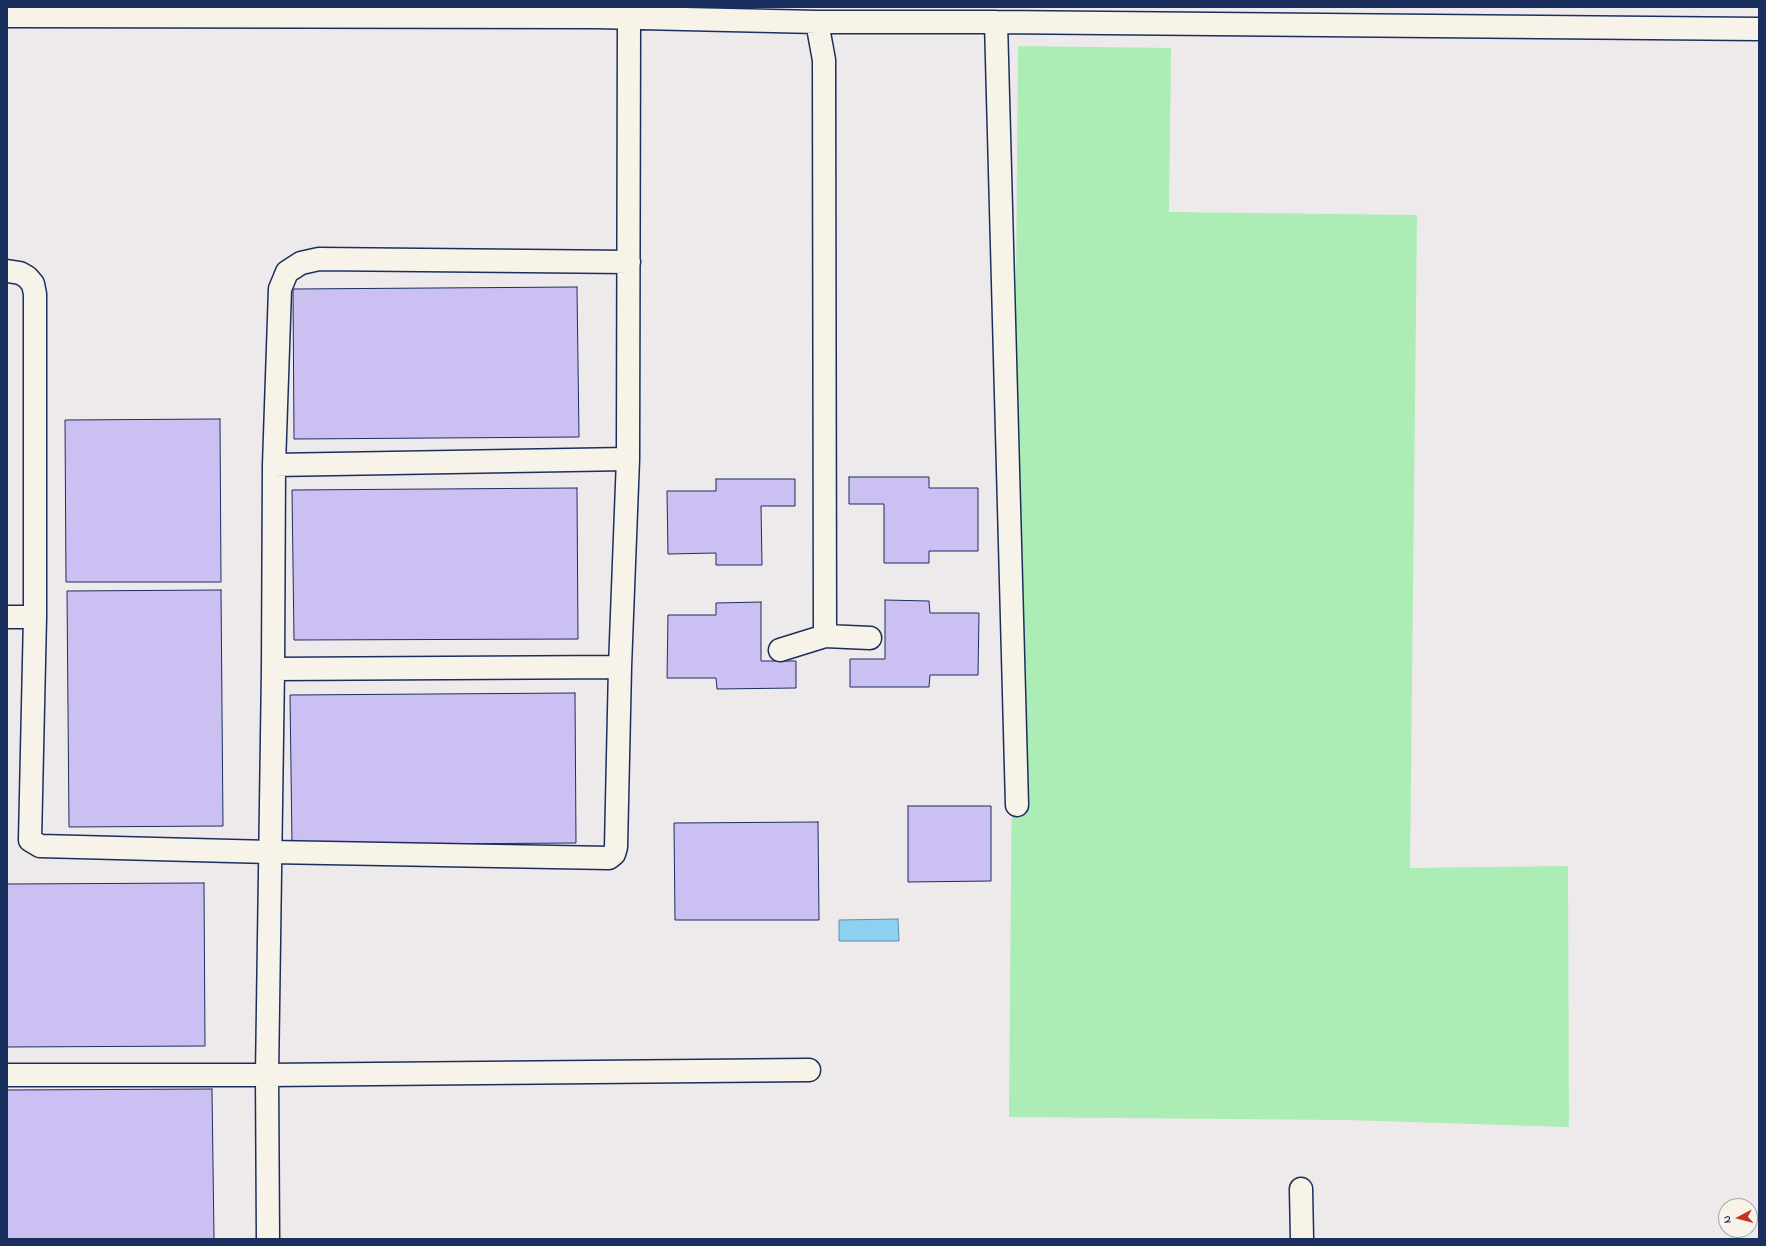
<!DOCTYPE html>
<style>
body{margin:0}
#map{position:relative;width:1766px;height:1246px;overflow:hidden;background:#eee9ea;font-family:"Indie Flower",sans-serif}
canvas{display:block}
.frame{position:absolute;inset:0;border:8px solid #1b2f5e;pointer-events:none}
.north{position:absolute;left:1718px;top:1198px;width:40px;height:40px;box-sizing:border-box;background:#f7f3e8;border:1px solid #9fa5b1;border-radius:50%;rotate:263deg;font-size:11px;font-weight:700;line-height:16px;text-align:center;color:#1b2f5e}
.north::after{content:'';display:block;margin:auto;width:14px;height:18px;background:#c8321e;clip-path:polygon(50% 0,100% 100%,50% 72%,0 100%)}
</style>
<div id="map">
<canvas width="1766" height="1246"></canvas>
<div class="frame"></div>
<div class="north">N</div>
</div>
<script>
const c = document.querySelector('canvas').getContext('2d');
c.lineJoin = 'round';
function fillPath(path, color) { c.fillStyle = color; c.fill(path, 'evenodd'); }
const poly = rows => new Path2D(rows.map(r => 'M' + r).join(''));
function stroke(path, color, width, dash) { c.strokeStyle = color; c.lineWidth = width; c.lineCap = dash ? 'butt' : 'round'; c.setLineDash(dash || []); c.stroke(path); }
fillPath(poly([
 [1018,46,1171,48,1169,212,1417,215,1410,868,1568,866,1569,1127,1345,1120,1009,1117]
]), '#acedb6');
const water = poly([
 [898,919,899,941,839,941,839,920,898,919]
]);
fillPath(water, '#8dd1ee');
stroke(water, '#5f90b4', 1);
const building = poly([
 [577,287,579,437,294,439,293,289,577,287],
 [220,419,221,582,66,582,65,420,220,419],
 [849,477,929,477,929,488,978,488,978,551,929,551,929,563,884,563,884,504,849,504,849,477],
 [716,479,795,479,795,506,761,506,762,565,716,565,716,553,668,554,667,491,716,491,716,479],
 [577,488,578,639,294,640,292,490,577,488],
 [221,590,223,826,69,827,67,591,221,590],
 [885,600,929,601,930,613,979,613,978,675,930,675,929,687,850,687,850,659,885,659,885,600],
 [761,602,761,661,796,661,796,688,717,689,716,678,667,678,668,615,716,615,716,603,761,602],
 [575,693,576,843,292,845,290,695,575,693],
 [908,806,991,806,991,881,908,882,908,806],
 [818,822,819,920,675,920,674,823,818,822],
 [204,883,205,1046,7,1047,7,884,204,883],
 [212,1089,214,1239,7,1239,7,1090,212,1089]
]);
fillPath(building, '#ccc0f2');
stroke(building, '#1b2f5e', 1);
const minor = poly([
 [7,16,596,17,817,22,996,22,1759,29],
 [996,22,1017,805],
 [7,271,20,273,27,277,33,284,35,294,35,617,30,840,40,846,270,852,609,858,614,854,616,847,620,667,628,459,629,17],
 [274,465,628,459],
 [7,617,35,617],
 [825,636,870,638],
 [780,650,825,636,824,60,817,22],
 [273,669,620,667],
 [7,1075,267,1075,809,1070],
 [1301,1189,1302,1239],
 [268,1239,267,1075,273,669,274,465,280,289,287,272,301,263,319,259,629,262]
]);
stroke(minor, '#1b2f5e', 25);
stroke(minor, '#f7f3e8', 22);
</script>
